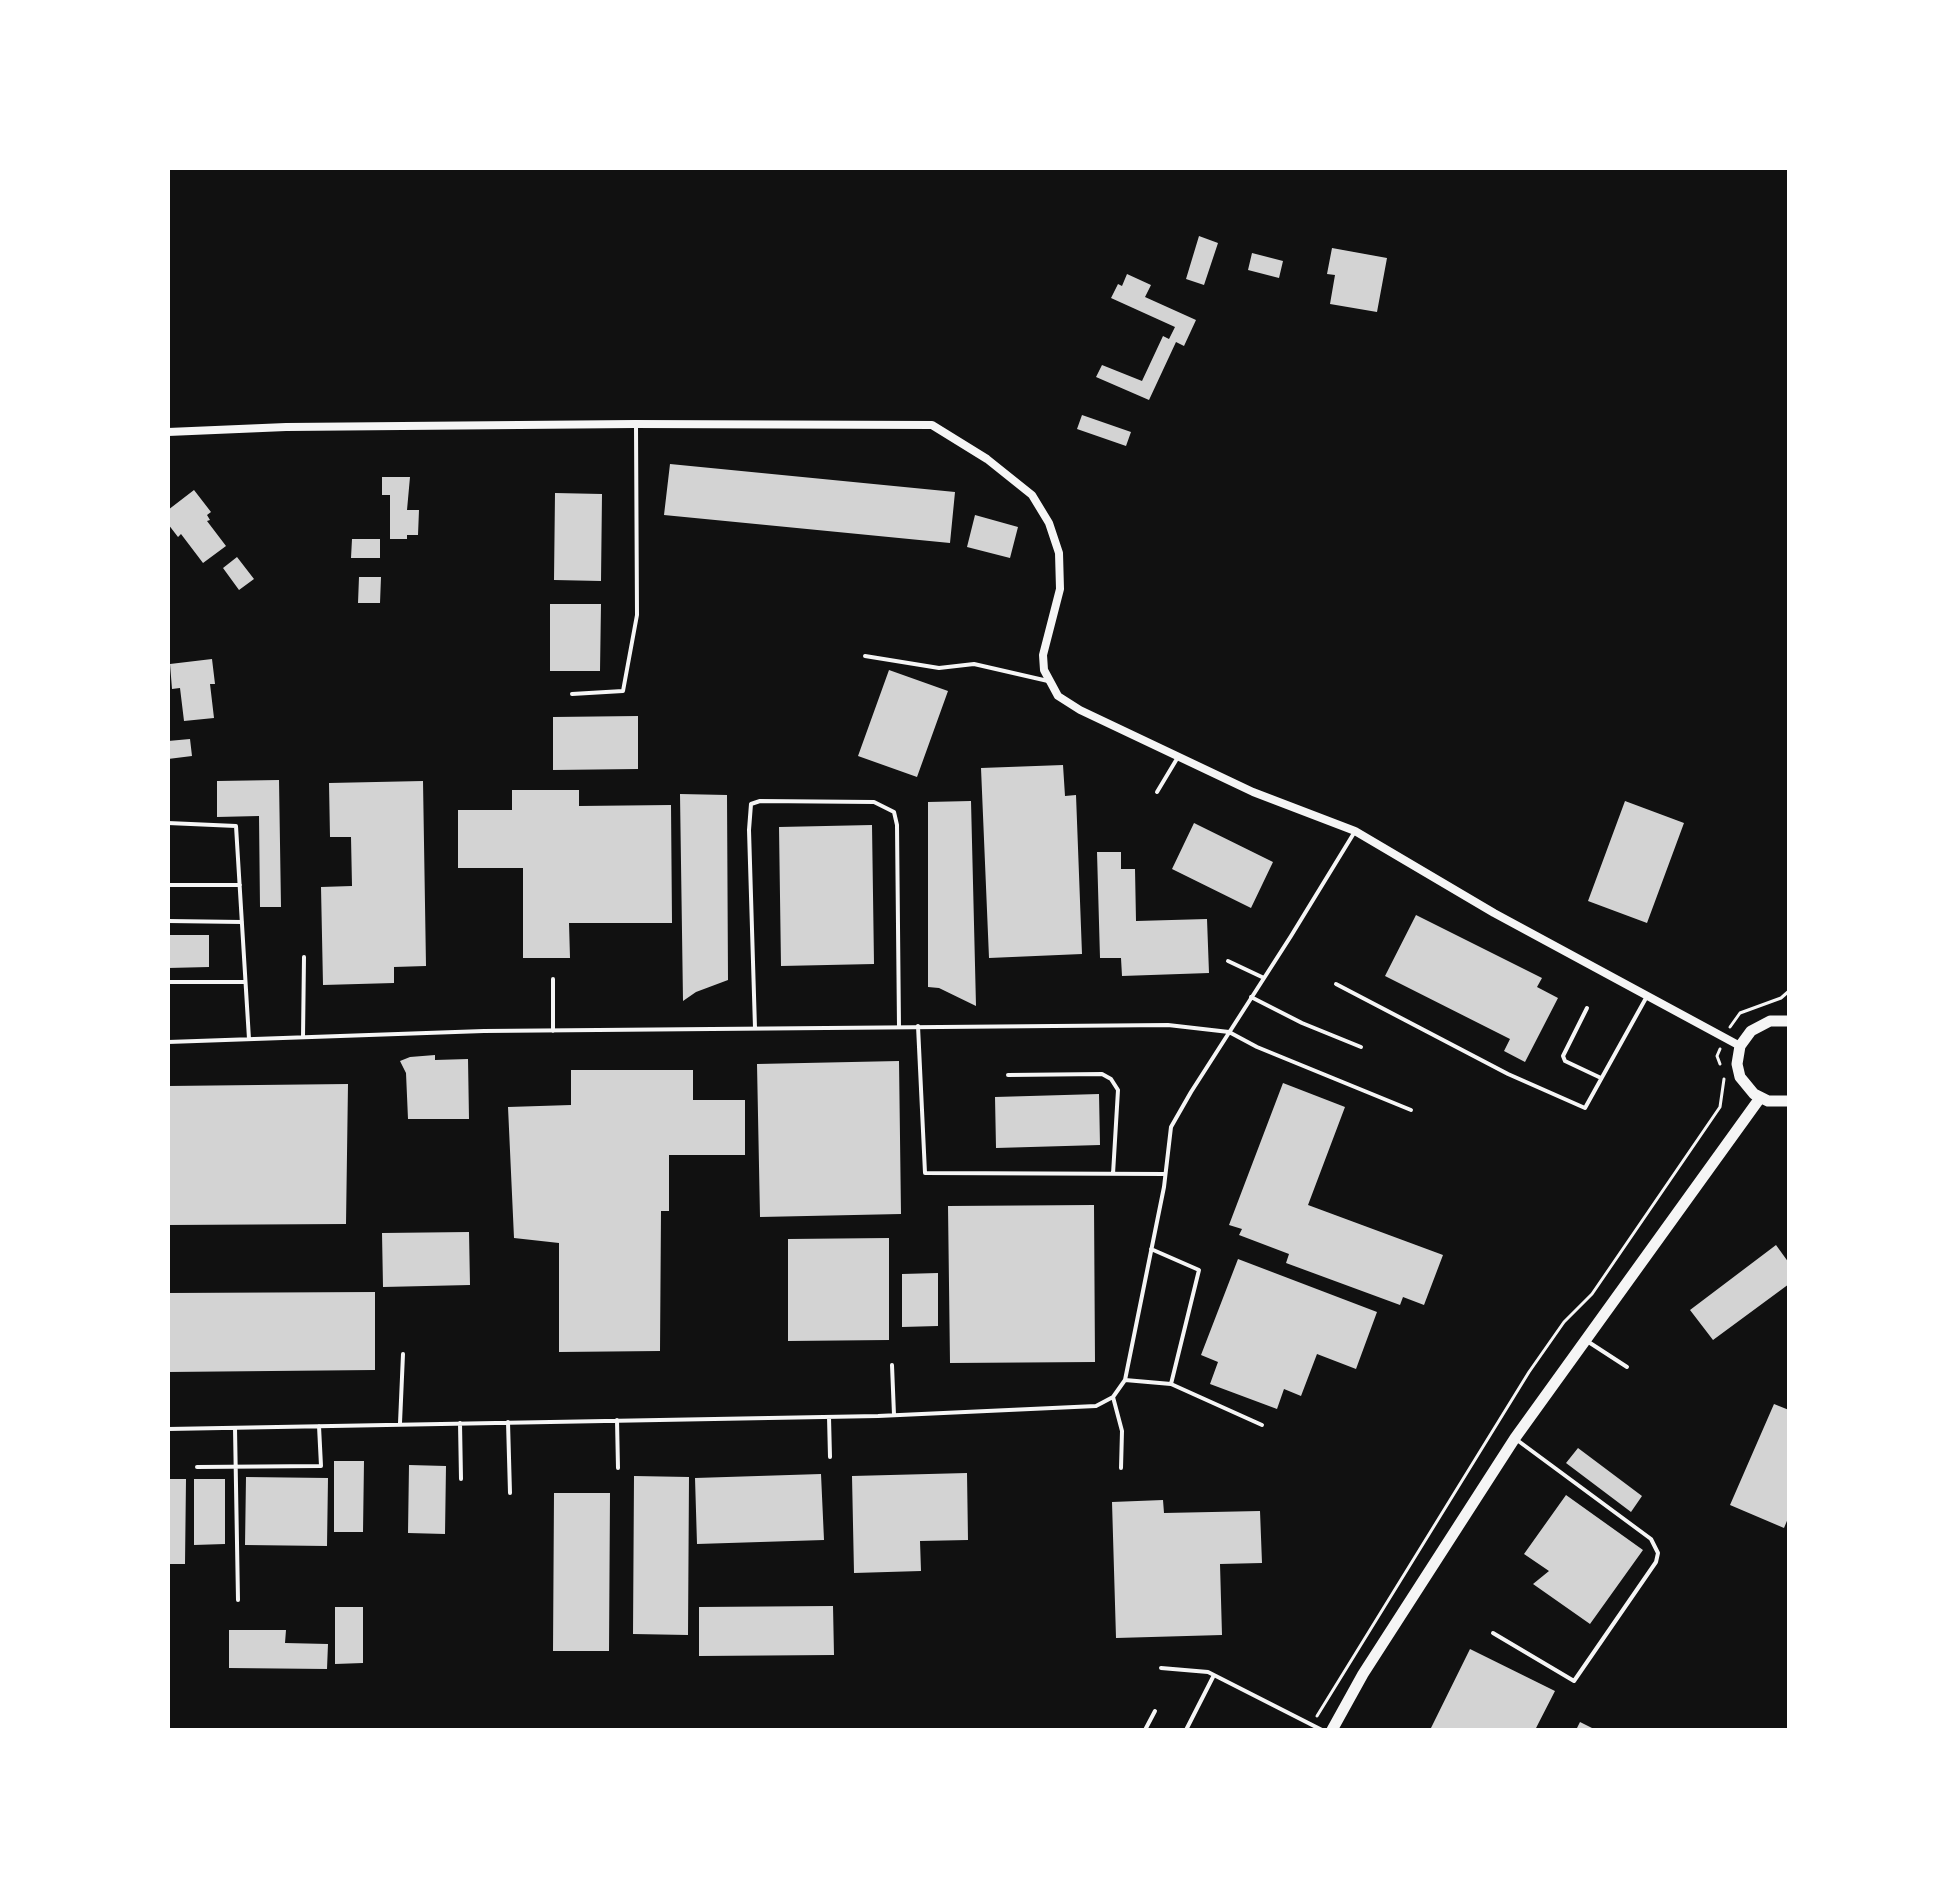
<!DOCTYPE html>
<style>
body{margin:0}
#map{position:relative;width:1957px;height:1898px;overflow:hidden;background:#111;font-family:Overpass,sans-serif}
canvas{display:block}
.frame{position:absolute;inset:0;border:170px solid #fff;pointer-events:none}
</style>
<div id="map">
<canvas width="1957" height="1898"></canvas>
<div class="frame"></div>
</div>
<script>
const c = document.querySelector('canvas').getContext('2d');
c.lineJoin = 'round';
function fillPath(path, color) { c.fillStyle = color; c.fill(path, 'evenodd'); }
const poly = rows => new Path2D(rows.map(r => 'M' + r).join(''));
function stroke(path, color, width, dash) { c.strokeStyle = color; c.lineWidth = width; c.lineCap = dash ? 'butt' : 'round'; c.setLineDash(dash || []); c.stroke(path); }
fillPath(poly([
 [1199,236,1218,243,1204,285,1186,279],
 [1332,248,1387,258,1377,312,1330,304,1335,275,1327,274],
 [1252,253,1283,261,1279,278,1248,270],
 [1127,274,1151,285,1145,297,1196,320,1184,346,1176,342,1149,400,1096,377,1102,365,1142,381,1163,336,1169,339,1175,327,1111,298,1118,284,1122,286],
 [1082,415,1131,432,1126,446,1077,429],
 [670,464,955,492,950,543,664,515],
 [382,477,410,477,407,510,419,510,418,535,407,535,407,539,390,539,390,495,382,495],
 [194,490,211,512,207,515,210,520,207,521,226,546,203,563,181,534,178,537,168,524,168,510],
 [555,493,602,494,601,581,554,580],
 [975,515,1018,527,1010,558,967,547],
 [352,539,380,539,380,558,351,558],
 [237,557,254,579,239,590,223,568],
 [359,577,381,577,380,603,358,603],
 [550,604,601,604,600,671,550,671],
 [212,659,215,684,210,684,214,718,184,721,180,688,172,689,170,664],
 [889,670,948,691,917,777,858,756],
 [638,716,638,769,553,770,553,717],
 [190,739,192,756,168,759,168,741],
 [1063,765,1065,796,1076,795,1082,954,989,958,981,768],
 [279,780,281,907,260,907,259,816,217,817,217,781],
 [423,781,426,966,394,967,394,983,323,985,321,887,352,886,351,837,330,837,329,783],
 [512,790,579,790,579,806,671,805,672,923,569,923,570,958,523,958,523,868,458,868,458,810,512,810],
 [680,794,727,795,728,980,696,992,683,1001],
 [971,801,976,1006,939,988,928,987,928,802],
 [1625,801,1684,823,1647,923,1588,901],
 [1194,823,1273,862,1251,908,1172,869],
 [872,825,874,964,781,966,779,827],
 [1097,852,1121,852,1121,869,1135,869,1136,921,1207,919,1209,973,1122,976,1121,958,1100,958],
 [1416,915,1542,978,1537,987,1558,998,1525,1062,1504,1051,1510,1039,1385,976],
 [168,935,209,935,209,967,168,968],
 [435,1055,435,1060,468,1059,469,1119,408,1119,406,1073,400,1061,410,1057],
 [899,1061,901,1214,760,1217,757,1064],
 [571,1070,693,1070,693,1100,745,1100,745,1155,669,1155,669,1211,661,1211,660,1351,559,1352,559,1243,514,1238,508,1107,571,1105],
 [1283,1083,1345,1107,1308,1205,1443,1255,1424,1305,1403,1297,1400,1305,1286,1263,1289,1254,1239,1235,1242,1229,1229,1225],
 [348,1084,346,1224,168,1225,168,1086],
 [1099,1094,1100,1145,996,1148,995,1097],
 [1094,1205,1095,1362,950,1363,948,1206],
 [469,1232,470,1285,383,1287,382,1233],
 [889,1238,889,1340,788,1341,788,1239],
 [1776,1245,1789,1263,1789,1284,1713,1340,1690,1310],
 [1238,1259,1377,1312,1356,1369,1317,1354,1301,1396,1284,1389,1277,1409,1210,1384,1218,1362,1201,1355],
 [938,1273,938,1326,902,1327,902,1274],
 [375,1292,375,1370,168,1372,168,1293],
 [1774,1404,1789,1410,1789,1516,1784,1528,1730,1505],
 [1578,1448,1642,1496,1631,1512,1566,1463],
 [334,1461,364,1461,363,1532,334,1532],
 [409,1465,446,1466,445,1534,408,1533],
 [967,1473,968,1540,920,1541,921,1571,854,1573,852,1476],
 [821,1474,824,1540,697,1544,695,1478],
 [634,1476,689,1477,688,1635,633,1634],
 [246,1477,328,1478,327,1546,245,1545],
 [168,1479,186,1479,185,1564,168,1564],
 [194,1479,225,1479,225,1544,194,1545],
 [554,1493,610,1493,609,1651,553,1651],
 [1566,1495,1643,1550,1590,1624,1533,1584,1549,1571,1524,1554],
 [1163,1500,1164,1513,1260,1511,1262,1563,1220,1564,1222,1635,1116,1638,1112,1502],
 [833,1606,834,1655,699,1656,699,1607],
 [335,1607,363,1607,363,1663,335,1664],
 [229,1630,286,1630,285,1643,328,1644,327,1669,229,1668],
 [1470,1649,1555,1691,1535,1730,1430,1730],
 [1580,1722,1596,1730,1576,1730]
]), '#d3d3d3');
stroke(poly([
 [1730,1027,1740,1013,1781,998,1789,991],
 [1720,1049,1717,1056,1720,1064],
 [1317,1716,1529,1372,1564,1322,1592,1294,1720,1107,1724,1079]
]), '#f5f5f5', 3);
stroke(poly([
 [865,656,939,668,974,664,1048,681],
 [572,694,623,691,637,615,636,426],
 [1157,792,1178,757],
 [168,823,236,826,249,1039],
 [168,885,240,885],
 [168,921,242,922],
 [1228,961,1264,978],
 [553,979,553,1031],
 [168,982,245,982],
 [1336,984,1508,1074,1585,1108,1646,998],
 [1251,997,1302,1023,1361,1047],
 [1587,1008,1563,1056,1565,1061,1601,1078],
 [918,1026,925,1173,1165,1174],
 [755,1028,749,830,751,804,760,801,874,802,894,812,897,825,899,1027],
 [303,1037,304,957],
 [168,1042,484,1031,1168,1025,1229,1032,1257,1047,1411,1110],
 [1008,1075,1102,1074,1111,1079,1118,1090,1113,1174],
 [1587,1341,1627,1367],
 [892,1365,894,1415],
 [1125,1380,1171,1384,1199,1270,1151,1249],
 [1171,1384,1262,1425],
 [1113,1397,1122,1431,1121,1468],
 [829,1417,830,1457],
 [617,1420,618,1468],
 [508,1422,510,1493],
 [400,1423,403,1354],
 [460,1423,461,1479],
 [235,1428,238,1600],
 [168,1429,878,1416,1096,1406,1113,1397,1125,1380,1164,1187,1171,1127,1191,1092,1291,936,1354,833],
 [197,1467,321,1466,319,1426],
 [1493,1633,1574,1681,1656,1562,1658,1553,1651,1539,1517,1440],
 [1161,1668,1208,1672,1322,1730],
 [1145,1730,1155,1711],
 [1186,1730,1214,1675]
]), '#f5f5f5', 4);
stroke(poly([
 [168,432,286,427,635,424,932,425,987,459,1032,495,1049,523,1059,553,1060,589,1043,655,1044,670,1058,696,1080,710,1253,792,1355,831,1494,913,1740,1046]
]), '#f5f5f5', 8);
stroke(poly([
 [1789,1021,1770,1021,1751,1031,1740,1046,1737,1064,1740,1077,1754,1094,1768,1101,1789,1101],
 [1332,1730,1363,1674,1515,1438,1760,1098]
]), '#f5f5f5', 11);
</script>
